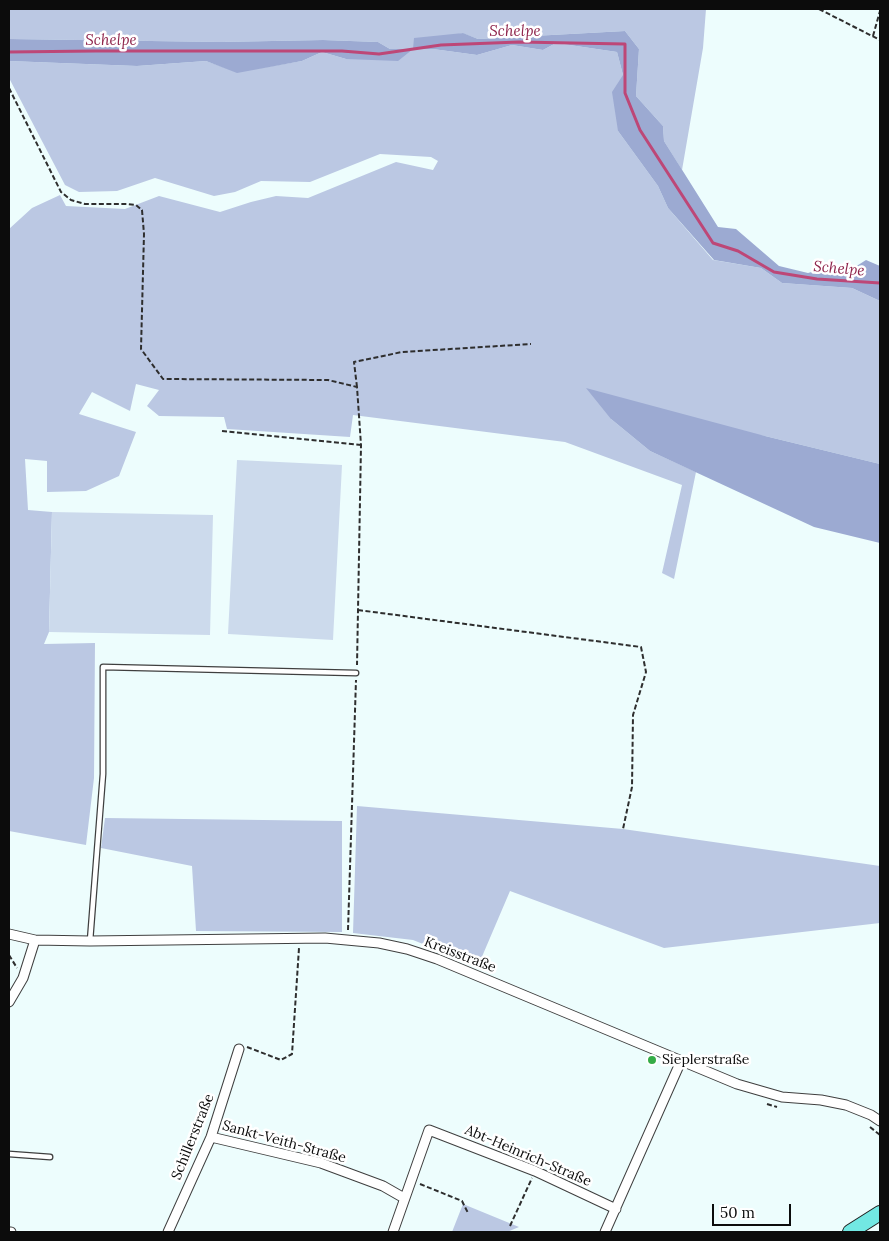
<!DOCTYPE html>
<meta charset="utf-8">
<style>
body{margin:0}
#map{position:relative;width:889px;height:1241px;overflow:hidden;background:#edfdfd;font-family:Lora,serif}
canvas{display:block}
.frame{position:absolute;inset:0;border:10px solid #0c0c0c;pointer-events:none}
.scale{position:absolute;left:712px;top:1204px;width:79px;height:22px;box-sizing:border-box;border:2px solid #0c0c0c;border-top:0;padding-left:6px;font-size:15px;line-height:18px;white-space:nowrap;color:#0c0c0c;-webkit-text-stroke:4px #fff;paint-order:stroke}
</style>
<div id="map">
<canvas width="889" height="1241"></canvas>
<div class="frame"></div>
<div class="scale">50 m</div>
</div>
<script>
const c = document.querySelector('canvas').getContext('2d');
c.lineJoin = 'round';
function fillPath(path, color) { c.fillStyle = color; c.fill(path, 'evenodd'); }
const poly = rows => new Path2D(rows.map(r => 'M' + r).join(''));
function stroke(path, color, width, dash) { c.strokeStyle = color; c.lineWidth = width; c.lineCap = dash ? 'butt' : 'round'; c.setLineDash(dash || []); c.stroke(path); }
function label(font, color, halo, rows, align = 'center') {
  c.font = font + ' Lora,serif'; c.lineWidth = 5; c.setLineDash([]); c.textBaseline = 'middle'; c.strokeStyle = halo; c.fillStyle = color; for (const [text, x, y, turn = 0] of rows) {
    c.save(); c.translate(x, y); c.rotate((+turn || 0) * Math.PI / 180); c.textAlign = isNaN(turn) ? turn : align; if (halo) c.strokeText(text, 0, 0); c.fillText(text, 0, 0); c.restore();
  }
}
fillPath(poly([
 [9,9,706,9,703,48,682,170,664,141,663,126,636,96,639,49,625,31,478,39,462,33,413,49,433,49,477,55,512,45,543,50,556,43,617,52,623,75,618,131,658,186,668,208,713,260,761,268,782,283,852,288,880,301,880,464,765,436,611,419,650,451,696,472,674,579,662,573,682,485,565,442,353,415,350,437,227,429,224,417,159,416,147,406,159,390,136,384,130,411,92,392,79,414,136,432,119,476,86,491,47,492,47,461,25,459,28,510,52,512,49,632,44,644,95,643,94,778,86,845,9,831,9,229,32,208,60,195,66,206,125,209,159,196,220,212,251,202,276,196,308,198,396,162,433,170,438,161,431,157,380,154,310,182,261,181,235,192,214,196,155,178,117,191,79,192,65,185,9,78,9,61,137,66,206,61,237,72,302,61,322,52,346,59,390,49,378,42,323,40,221,42,9,39],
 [357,806,623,829,880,866,880,923,664,948,510,891,478,966,413,940,353,933],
 [105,818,342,821,342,932,196,931,192,866,101,848],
 [463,1204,519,1227,507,1232,452,1232]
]), '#bbc8e3');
fillPath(poly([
 [625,31,639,49,636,96,663,126,664,141,718,227,736,229,779,266,808,273,826,268,841,276,866,260,880,266,880,301,852,288,782,283,761,268,714,260,668,208,658,186,618,131,612,92,623,75,617,52,556,43,543,50,512,45,477,55,433,49,413,49,398,61,346,59,322,52,302,61,237,73,206,61,137,66,9,61,9,39,221,42,323,40,378,42,390,49,413,49,414,38,463,33,478,39],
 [586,388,765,436,880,464,880,543,814,527,650,451,611,419]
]), '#9caad2');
fillPath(poly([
 [237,460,342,465,333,640,228,634],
 [52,512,213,515,210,635,49,632]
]), '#ccdaec');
stroke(poly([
 [9,52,95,51,342,51,379,54,441,45,519,42,625,44,625,93,640,130,713,243,738,251,774,272,817,279,880,283]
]), '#bd4777', 3);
const lane = poly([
 [90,941,103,774,103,667,356,673],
 [9,1154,50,1157]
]);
const street = poly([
 [9,934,35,940,90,941,325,938,379,943,407,949,437,959,737,1084,782,1097,821,1100,846,1105,871,1115,880,1121],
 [9,1002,23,978,35,940],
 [211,1137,321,1163,383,1186,404,1198],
 [9,1232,11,1232],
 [168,1232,211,1137,239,1049],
 [393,1232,429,1130,535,1171,616,1209],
 [605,1232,681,1061]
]);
const primary = poly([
 [850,1232,880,1213]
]);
stroke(lane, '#3f3f3f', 7);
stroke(street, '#3f3f3f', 11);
stroke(primary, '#1d1d1d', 16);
stroke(poly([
 [819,9,880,40],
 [873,36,880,11],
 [9,88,61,192,71,200,85,204,127,204,136,205,142,210,144,234,141,349,163,379,328,380,357,387,361,445,357,665],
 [357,387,354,362,402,352,531,344],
 [222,431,361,445],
 [358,610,641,647,646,672,633,715,632,787,623,829],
 [348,930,356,680],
 [9,955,17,968],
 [247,1047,281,1060,292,1054,299,948],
 [767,1104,777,1107],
 [870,1127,880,1135],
 [420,1184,462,1201,468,1213],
 [510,1226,532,1178]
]), '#2e2e2e', 2, [5, 2.5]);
stroke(lane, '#fff', 4.5);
stroke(street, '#fff', 9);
stroke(primary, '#72e8e3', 14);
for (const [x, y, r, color] of [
 [652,1060,5,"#35ac47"]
]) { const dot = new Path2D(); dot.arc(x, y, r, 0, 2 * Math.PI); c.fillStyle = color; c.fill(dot); stroke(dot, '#fff', 2); }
label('14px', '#0c0c0c', '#fff', [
 ["Kreisstraße",460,955,21],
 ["Schillerstraße",193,1137,-68],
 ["Sankt-Veith-Straße",284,1142,15],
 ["Abt-Heinrich-Straße",528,1156,23]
]);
label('14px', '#0c0c0c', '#fff', [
 ["Sieplerstraße",662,1060]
], 'left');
label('italic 15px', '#8f244b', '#fff', [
 ["Schelpe",515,32],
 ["Schelpe",111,41],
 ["Schelpe",839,269,5]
]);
</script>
